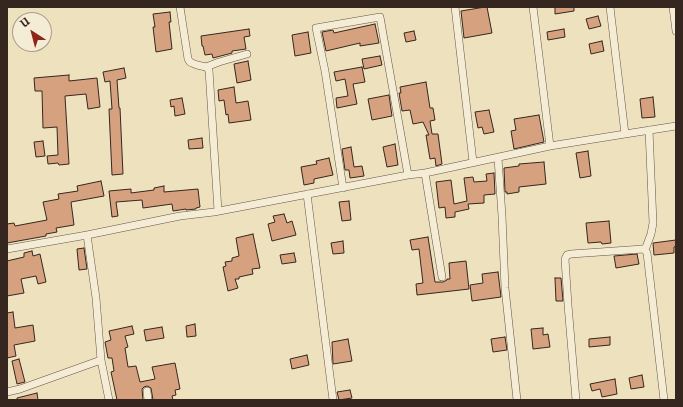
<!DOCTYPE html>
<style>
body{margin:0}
#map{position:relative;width:683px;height:407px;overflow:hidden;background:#eee2be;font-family:"IM FELL French Canon",serif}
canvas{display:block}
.frame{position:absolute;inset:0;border:8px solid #35261f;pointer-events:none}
.north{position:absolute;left:12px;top:12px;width:40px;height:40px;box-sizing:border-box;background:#f4ecd5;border:1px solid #a89d8c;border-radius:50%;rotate:324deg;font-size:11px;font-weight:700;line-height:16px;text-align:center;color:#35261f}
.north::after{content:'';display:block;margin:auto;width:14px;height:18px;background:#8f2418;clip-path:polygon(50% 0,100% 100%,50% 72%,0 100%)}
</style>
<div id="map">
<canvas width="683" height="407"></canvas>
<div class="frame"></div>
<div class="north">U</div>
</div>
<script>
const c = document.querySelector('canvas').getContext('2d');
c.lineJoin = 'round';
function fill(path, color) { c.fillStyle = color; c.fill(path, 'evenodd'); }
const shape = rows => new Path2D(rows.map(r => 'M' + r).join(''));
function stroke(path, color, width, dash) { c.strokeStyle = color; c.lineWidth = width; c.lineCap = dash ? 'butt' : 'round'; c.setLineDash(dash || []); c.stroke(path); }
const building = shape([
 [485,7,487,7,492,33,464,38,461,11,485,7],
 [555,7,574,7,574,11,555,14,555,7],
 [170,12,171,22,169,22,172,49,156,52,153,27,155,27,153,14,170,12],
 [598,16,601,26,589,29,586,19,598,16],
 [375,24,379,43,360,46,360,43,326,51,322,32,333,30,334,33,375,24],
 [249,29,250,36,244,37,246,49,232,51,232,53,213,58,212,54,205,55,203,46,202,46,201,36,249,29],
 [564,29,565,37,548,40,547,32,564,29],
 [414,31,416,40,406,42,404,33,414,31],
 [308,32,311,53,295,56,292,35,308,32],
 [602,41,604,51,591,54,589,44,602,41],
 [380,56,382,65,364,69,362,59,380,56],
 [248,61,251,80,237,83,234,64,248,61],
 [362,67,365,82,353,84,357,104,337,108,336,98,348,96,345,79,336,81,334,72,362,67],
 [124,68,126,78,117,80,119,108,120,108,123,174,112,175,109,109,112,109,110,81,105,82,103,72,124,68],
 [69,75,69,81,97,78,100,107,88,109,86,94,65,96,69,164,59,165,58,163,48,164,47,156,58,155,57,127,43,128,42,91,35,91,34,78,69,75],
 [426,82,430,108,433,108,435,120,430,121,432,134,438,134,442,164,436,166,435,158,430,159,426,135,429,135,423,122,413,124,410,110,402,111,399,93,401,93,400,87,426,82],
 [234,87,236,103,248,101,251,120,229,123,228,114,226,115,224,100,219,101,218,90,234,87],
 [389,95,392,116,372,120,368,99,389,95],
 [653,97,655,117,642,118,640,99,653,97],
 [182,98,185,114,175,116,174,106,171,107,170,100,182,98],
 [489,110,494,132,484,134,482,127,478,128,475,112,489,110],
 [539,115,544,142,514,149,511,131,516,130,514,119,539,115],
 [202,138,203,148,189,149,188,140,202,138],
 [43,141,45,156,36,157,34,142,43,141],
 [395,144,398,165,387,167,383,147,395,144],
 [351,147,354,167,362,166,364,176,350,178,349,170,345,170,342,149,351,147],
 [588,151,591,176,580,178,576,153,588,151],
 [329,158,333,175,314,179,314,183,304,185,301,167,317,164,316,161,329,158],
 [544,162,546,184,519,187,519,192,507,194,507,192,505,192,504,168,519,166,519,164,544,162],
 [494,173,495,194,484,195,484,203,468,204,469,209,455,212,455,217,446,218,445,207,439,208,436,182,451,180,454,204,467,201,464,178,473,177,474,182,487,181,486,174,494,173],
 [101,181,104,196,71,202,74,225,56,228,57,232,46,234,46,236,7,243,7,224,14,223,15,226,47,220,43,202,59,199,58,194,78,191,77,186,101,181],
 [164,186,164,192,198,189,200,207,196,208,196,209,186,210,186,209,173,211,172,204,143,208,142,200,116,202,118,216,112,217,109,191,131,189,131,193,154,190,154,188,164,186],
 [349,201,351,220,342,221,339,202,349,201],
 [284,214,287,223,292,221,296,235,272,241,268,224,275,222,273,216,284,214],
 [609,221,611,243,602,244,601,242,588,243,586,223,609,221],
 [253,234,260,268,252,269,253,274,239,277,239,279,235,279,238,288,228,291,223,267,226,266,225,262,232,261,232,258,239,256,236,238,253,234],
 [428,237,435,282,443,282,447,280,447,279,450,279,449,263,466,261,469,289,417,295,416,284,423,283,419,249,412,250,410,240,428,237],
 [676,240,676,246,674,247,674,253,654,255,653,243,676,240],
 [343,241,344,253,333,254,331,243,343,241],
 [84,248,87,269,79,270,77,249,84,248],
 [32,251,33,256,40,254,46,282,38,284,36,276,21,279,24,293,7,296,7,261,24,257,24,253,32,251],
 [294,253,296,262,282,264,280,255,294,253],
 [637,254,639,264,616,268,614,256,637,254],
 [498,272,501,297,472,301,470,285,483,283,482,274,498,272],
 [555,278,561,278,563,301,556,301,555,278],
 [13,312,15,328,33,325,35,341,14,345,16,356,7,358,7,313,13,312],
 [195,324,196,336,187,337,186,326,195,324],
 [132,326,134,334,125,336,128,347,125,348,128,367,136,366,140,382,155,379,152,367,175,363,180,389,175,390,176,395,172,396,173,400,153,400,151,388,147,386,144,387,142,389,143,400,117,400,111,372,114,371,112,358,108,358,105,342,111,340,109,331,132,326],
 [162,327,164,338,146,341,144,330,162,327],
 [543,328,543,335,548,334,550,347,533,349,531,329,543,328],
 [505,337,507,350,493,352,491,339,505,337],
 [610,337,610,345,589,347,589,339,610,337],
 [348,339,352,361,333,364,332,342,348,339],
 [307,355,309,365,292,369,290,359,307,355],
 [19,359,25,382,17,384,12,361,19,359],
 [642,375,644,387,631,389,629,378,642,375],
 [615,379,617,394,602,397,600,389,592,391,590,384,615,379],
 [350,390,352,398,339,400,337,392,350,390],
 [37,393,38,400,17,400,17,398,37,393]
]);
const street = shape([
 [180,7,188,59,190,62,192,63,197,65,206,67,209,70,218,211],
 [455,7,473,162],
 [533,7,550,146],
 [610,7,625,134],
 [673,7,676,31],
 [206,67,219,62,247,54],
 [498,158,502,216,505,288,517,400],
 [425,173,442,277],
 [343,188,325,71,316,28,380,17,408,175],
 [307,194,333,400],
 [87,235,96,298,101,360,109,400],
 [7,249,87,235,180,216,214,212,408,175,425,173,550,146,625,134,676,126],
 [645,250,651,234,653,223,649,130],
 [147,391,148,400],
 [7,392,20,389,101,360],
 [576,400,568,305,565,259,567,255,571,254,643,249,645,250,647,253,664,400]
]);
fill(building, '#d6a17f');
stroke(building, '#35261f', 1);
stroke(street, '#635547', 8);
stroke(street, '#f4ecd5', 7);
</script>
